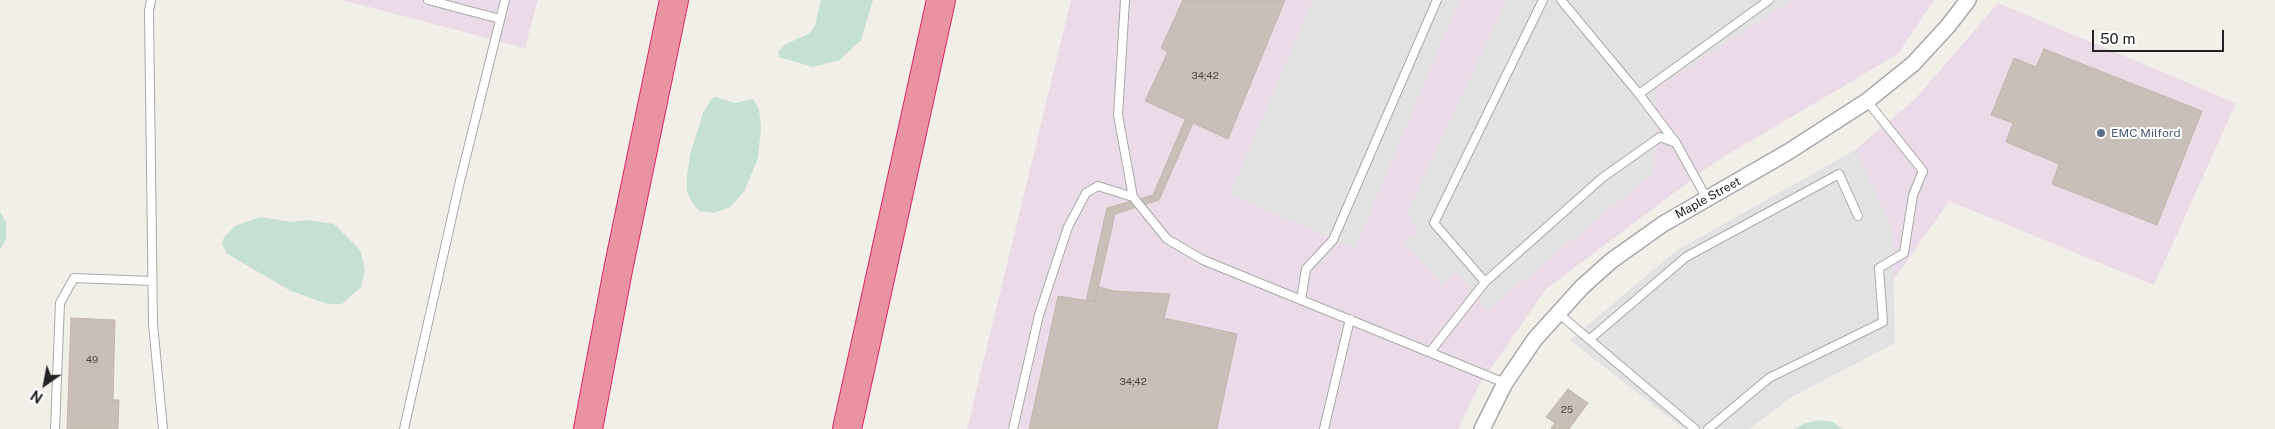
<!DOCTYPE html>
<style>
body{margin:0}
#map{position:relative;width:2275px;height:429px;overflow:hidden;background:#f2efe9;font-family:"Public Sans",sans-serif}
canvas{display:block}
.north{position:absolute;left:20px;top:359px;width:50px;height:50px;-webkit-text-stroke:4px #fff;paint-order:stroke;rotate:213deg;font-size:14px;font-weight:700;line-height:20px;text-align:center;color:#222}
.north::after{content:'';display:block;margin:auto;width:18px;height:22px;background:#222;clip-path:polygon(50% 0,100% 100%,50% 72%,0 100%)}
.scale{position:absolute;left:2092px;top:30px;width:132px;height:22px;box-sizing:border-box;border:2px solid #222;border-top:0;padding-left:6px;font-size:15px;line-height:18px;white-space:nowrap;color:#222;-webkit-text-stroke:4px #fff;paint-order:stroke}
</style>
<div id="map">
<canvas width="2275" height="429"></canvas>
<div class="north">N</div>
<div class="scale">50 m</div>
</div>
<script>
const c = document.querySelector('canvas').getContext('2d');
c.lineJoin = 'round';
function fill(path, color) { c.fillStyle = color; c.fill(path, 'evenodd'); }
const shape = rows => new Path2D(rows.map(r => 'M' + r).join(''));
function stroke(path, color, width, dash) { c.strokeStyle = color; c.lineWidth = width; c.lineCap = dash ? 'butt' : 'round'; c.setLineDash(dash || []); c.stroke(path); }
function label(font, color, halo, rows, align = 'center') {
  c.font = font + ' "Public Sans",sans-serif'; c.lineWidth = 4; c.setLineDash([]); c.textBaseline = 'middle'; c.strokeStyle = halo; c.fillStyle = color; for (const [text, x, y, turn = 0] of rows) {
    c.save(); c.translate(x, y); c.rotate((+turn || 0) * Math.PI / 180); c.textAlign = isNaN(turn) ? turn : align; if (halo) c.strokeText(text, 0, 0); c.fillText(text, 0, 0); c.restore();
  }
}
const industrial = shape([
 [342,0,538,0,525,48],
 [1071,0,1934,0,1898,54,1715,162,1546,289,1478,387,1458,429,967,429],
 [1998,3,2236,103,2154,285,1949,201,1893,281,1895,343,1791,397,1749,429,1684,429,1570,340,1676,251,1855,150,1917,97]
]);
const wetland = shape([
 [821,0,873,0,861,40,840,60,813,67,779,57,778,52,784,45,810,33,815,25],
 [716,97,735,103,753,99,759,109,761,128,758,158,744,192,730,207,714,213,699,211,692,202,687,191,687,175,690,155,703,113,712,98],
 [0,212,6,222,6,239,0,250],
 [261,217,291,222,308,220,334,224,360,250,365,269,361,287,342,304,328,304,291,291,227,254,222,244,224,237,235,226],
 [1821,420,1833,422,1843,429,1795,429,1805,423]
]);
const parking = shape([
 [1313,0,1459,0,1355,248,1230,194],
 [1507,0,1791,0,1657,88,1654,172,1488,310,1455,272,1441,285,1404,241,1420,234,1407,213],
 [1855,150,1892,227,1895,343,1791,397,1749,429,1684,429,1570,340,1676,251]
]);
const building = shape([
 [1183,0,1285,0,1228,139,1145,101,1168,52,1161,48,1183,0],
 [2044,49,2202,111,2157,225,2052,184,2059,164,2006,142,2013,123,1991,115,2014,58,2036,67,2044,49],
 [1185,120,1193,123,1159,200,1115,214,1095,302,1086,301,1107,208,1153,195,1185,120],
 [1098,287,1114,291,1170,294,1164,318,1237,334,1217,429,1029,429,1058,296,1095,302,1098,287],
 [71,318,115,320,113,400,119,400,118,429,67,429,71,318],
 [1568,389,1588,403,1569,429,1553,429,1551,428,1555,423,1546,417,1568,389]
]);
const service = shape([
 [151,0,149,11,153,324,163,429],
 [428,0,500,19],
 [1125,0,1118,115,1133,197,1167,239,1203,260,1505,383],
 [1561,0,1639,94],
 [1676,143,1639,94,1769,0],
 [1485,282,1434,223,1543,0],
 [1301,300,1306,269,1333,240,1437,0],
 [1558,313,1695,429],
 [1590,339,1686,257,1839,174,1858,216],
 [1430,352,1485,282,1602,178,1660,137,1676,143,1707,199],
 [55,429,60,303,74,278,152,281],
 [404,429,460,181,505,0],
 [1013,429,1039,315,1068,227,1086,193,1098,186,1133,197],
 [1324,429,1350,319],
 [1708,429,1769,378,1883,322,1879,268,1904,253,1913,195,1923,171,1867,101]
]);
const minor = shape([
 [1482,429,1505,383,1535,339,1582,287,1611,261,1663,224,1788,152,1867,101,1913,64,1948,26,1968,0]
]);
const motorway = shape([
 [588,429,618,270,674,0],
 [847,429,941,0]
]);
const markers = [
 [2101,133,5,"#5c6f8a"]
];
const numberNames = [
 ["34;42",1205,76],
 ["49",92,360],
 ["34;42",1133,382],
 ["25",1567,410]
];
const serviceNames = [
 ["EMC Milford",2111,133]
];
const streetNames = [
 ["Maple Street",1708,198,-29]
];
fill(industrial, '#ebdbe8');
fill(wetland, '#c6e0d4');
fill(parking, '#e2e2e2');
fill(building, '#c7bfb8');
stroke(building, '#c4b6ab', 1);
stroke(service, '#a9a9a9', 10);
stroke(minor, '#a9a9a9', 18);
stroke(motorway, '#dc2a67', 30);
stroke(service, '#fff', 8);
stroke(minor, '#fff', 15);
stroke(motorway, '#e892a2', 28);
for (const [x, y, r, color] of markers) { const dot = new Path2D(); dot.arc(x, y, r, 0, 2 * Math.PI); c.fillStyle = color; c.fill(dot); stroke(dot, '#fff', 2); }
label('10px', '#4b4948', null, numberNames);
label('12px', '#4e5e75', '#fff', serviceNames, 'left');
label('12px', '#222', '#fff', streetNames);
</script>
